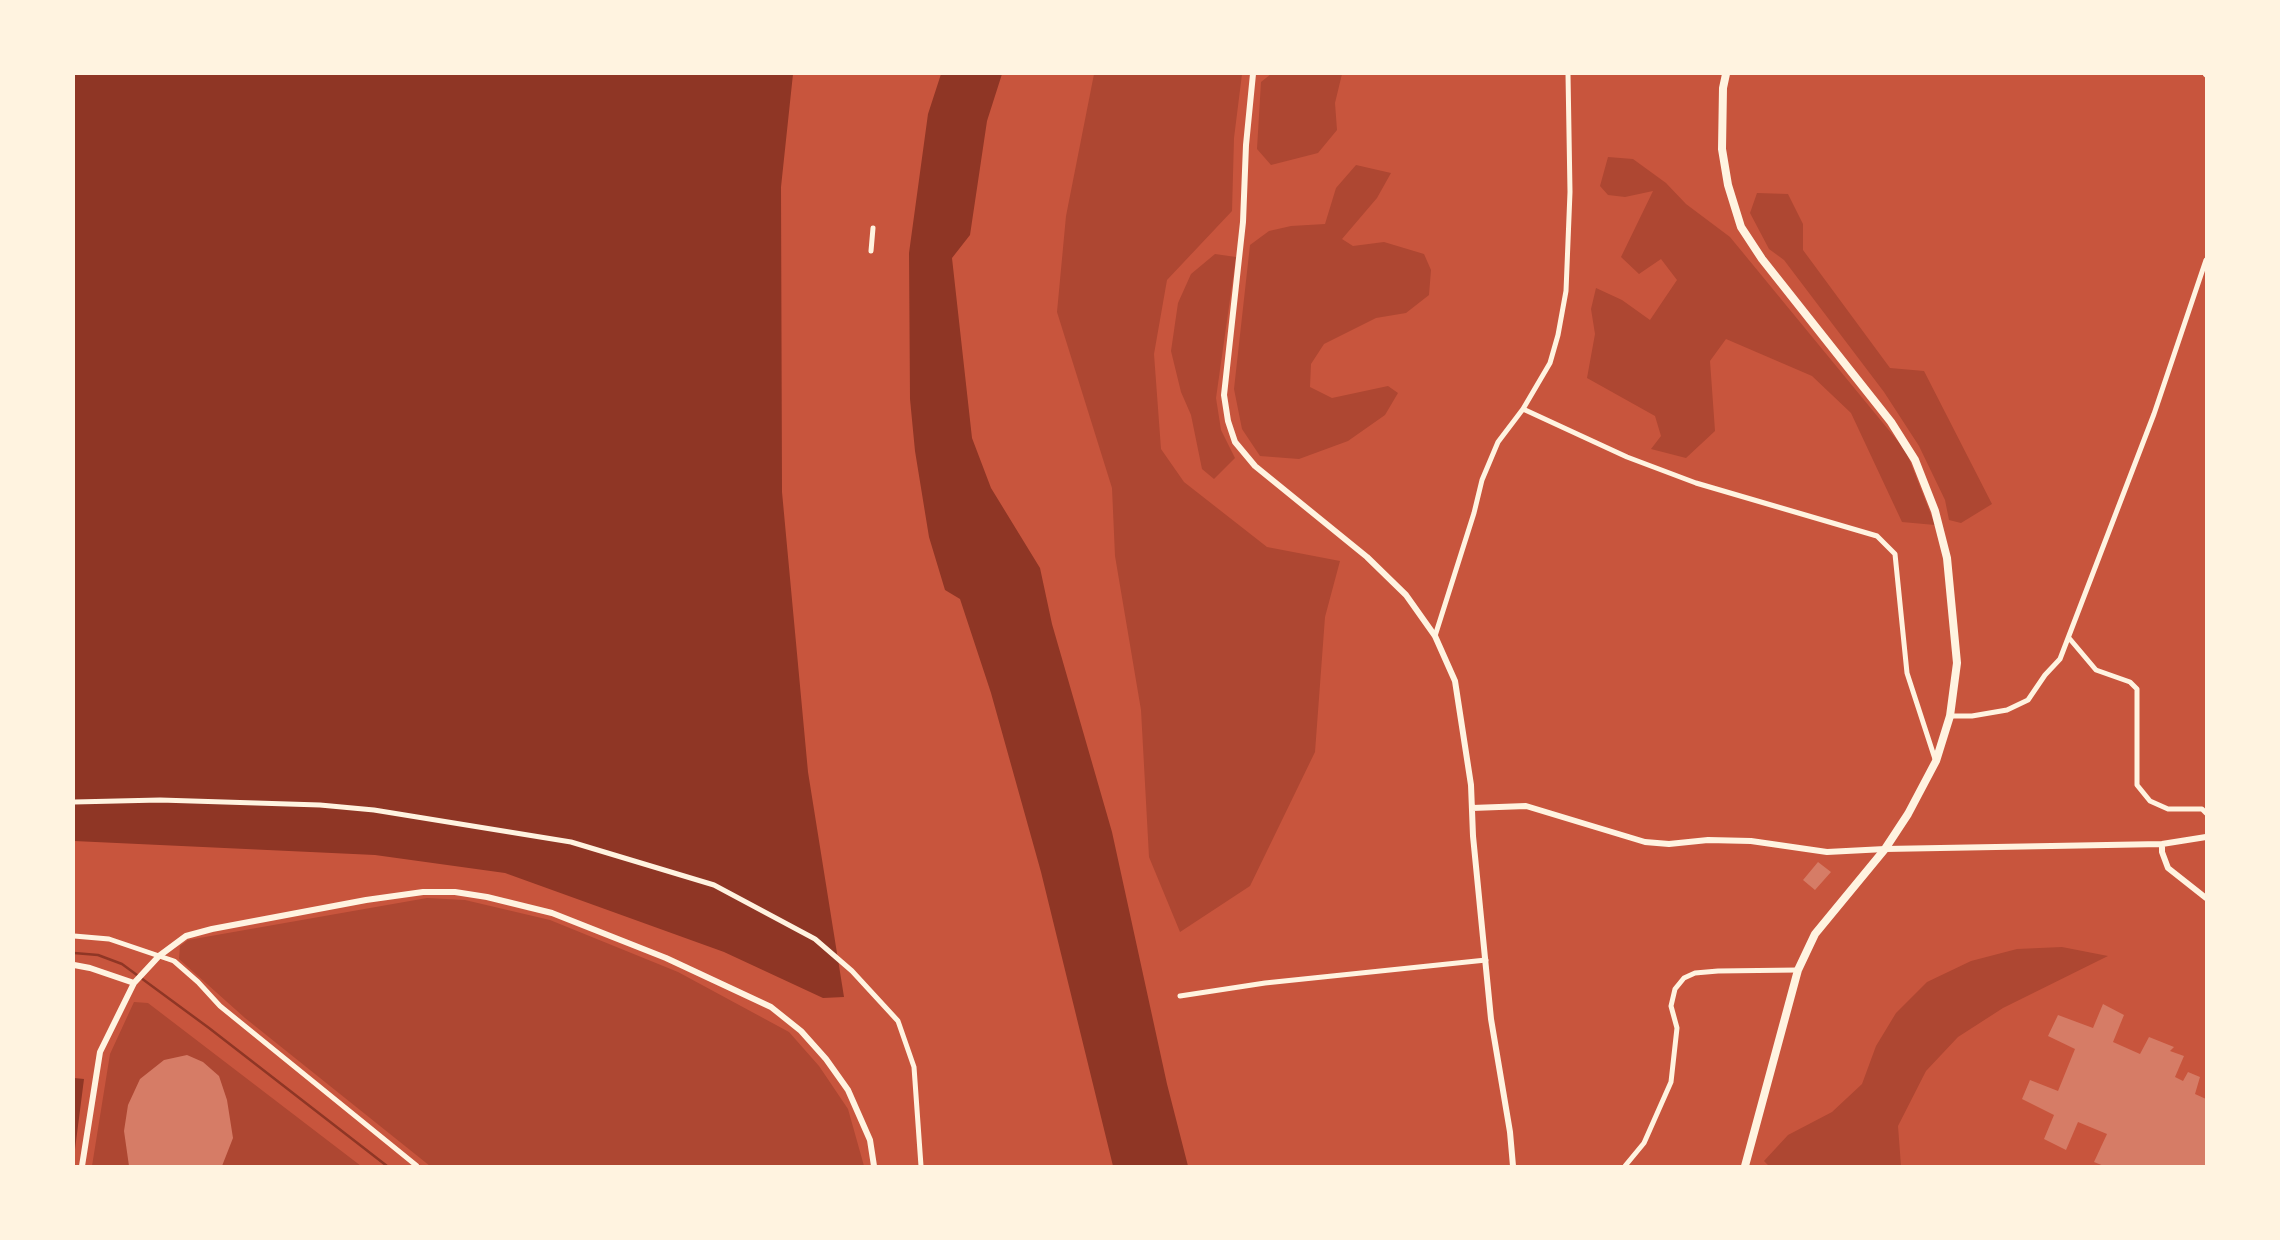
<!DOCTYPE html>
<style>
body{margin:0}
#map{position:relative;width:2280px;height:1240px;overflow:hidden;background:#c8553d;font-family:"Roboto Condensed",sans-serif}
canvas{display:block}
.frame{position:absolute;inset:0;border:75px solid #fff3e0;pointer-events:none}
</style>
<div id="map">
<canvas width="2280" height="1240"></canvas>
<div class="frame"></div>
</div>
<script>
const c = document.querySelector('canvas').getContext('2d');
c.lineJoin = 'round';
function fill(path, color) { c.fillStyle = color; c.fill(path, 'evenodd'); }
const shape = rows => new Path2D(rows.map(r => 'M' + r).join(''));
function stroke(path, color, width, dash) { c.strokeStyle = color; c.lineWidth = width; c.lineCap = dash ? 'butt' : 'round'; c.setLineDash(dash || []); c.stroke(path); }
const green = shape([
 [1094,74,1242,74,1234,138,1232,211,1167,280,1154,354,1161,449,1184,482,1267,547,1340,561,1325,617,1315,752,1250,886,1180,932,1149,857,1141,710,1115,556,1112,488,1057,312,1066,216],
 [1271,74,1342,74,1335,103,1337,130,1318,153,1271,165,1257,149,1261,82],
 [1608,157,1633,159,1666,183,1686,204,1730,237,1906,451,1935,525,1902,522,1851,413,1812,376,1726,339,1710,361,1715,431,1686,458,1651,449,1661,436,1655,416,1587,378,1595,334,1591,309,1596,288,1622,300,1650,320,1677,280,1661,259,1639,274,1621,257,1653,191,1625,197,1608,195,1600,186],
 [1356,165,1391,173,1377,198,1342,239,1353,246,1384,242,1424,254,1431,270,1429,295,1406,313,1376,318,1324,344,1311,364,1310,387,1332,398,1388,386,1398,393,1385,415,1348,441,1299,459,1260,456,1242,429,1234,389,1250,245,1269,231,1291,226,1325,224,1336,188],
 [1757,193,1788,194,1803,224,1803,250,1890,368,1924,371,1992,504,1961,523,1949,520,1945,500,1919,446,1884,392,1784,260,1769,249,1750,213],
 [1215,254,1236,257,1216,398,1221,430,1235,458,1214,479,1202,469,1191,415,1181,392,1171,351,1178,303,1191,274],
 [427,898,465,900,550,920,678,972,789,1032,819,1066,848,1109,864,1166,430,1166,245,1018,179,959,180,946,188,940],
 [2062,947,2108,956,2003,1008,1958,1037,1926,1071,1898,1126,1901,1166,1769,1166,1764,1161,1788,1135,1832,1112,1862,1084,1876,1046,1896,1013,1927,982,1971,961,2017,949],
 [134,1002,148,1003,361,1166,92,1166,110,1054]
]);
const water = shape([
 [74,74,793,74,781,187,782,492,808,772,844,997,823,998,724,952,505,873,375,855,74,841],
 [941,74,1002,74,987,121,970,235,952,258,972,438,991,488,1040,568,1052,624,1112,832,1167,1084,1188,1166,1113,1166,1041,872,991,693,960,599,945,590,929,537,915,451,910,399,909,253,928,114],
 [74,1078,84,1079,74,1157]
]);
const stream = shape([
 [74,953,98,955,122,964,209,1028,387,1166]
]);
const building = shape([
 [1818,862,1831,872,1815,890,1803,880],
 [2103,1004,2124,1015,2113,1042,2140,1054,2149,1037,2174,1047,2170,1051,2184,1056,2175,1077,2183,1081,2188,1072,2200,1077,2195,1094,2206,1099,2206,1166,2104,1166,2094,1162,2107,1134,2078,1122,2066,1150,2044,1139,2054,1115,2022,1099,2030,1080,2058,1091,2075,1049,2048,1036,2058,1015,2093,1028],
 [187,1055,203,1062,219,1076,227,1100,233,1138,222,1166,129,1166,124,1131,128,1105,140,1079,164,1060]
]);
const minor = shape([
 [2205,74,2206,75],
 [871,251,873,228],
 [1523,409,1627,457,1696,483,1877,536,1895,554,1907,673,1935,759],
 [1435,636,1474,513,1482,480,1498,442,1523,409,1550,363,1558,335,1566,291,1570,192,1568,74],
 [2069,638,2096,670,2130,682,2137,689,2137,785,2150,801,2168,809,2202,809,2206,813],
 [1950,716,1972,716,2007,710,2028,700,2045,675,2060,659,2154,414,2206,260],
 [74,802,160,800,320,805,374,810,571,842,714,885,815,939,852,971,898,1021,914,1067,921,1166],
 [74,936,109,939,174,961,198,982,220,1006,417,1166],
 [1180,996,1265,983,1486,960],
 [1625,1166,1644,1143,1671,1082,1677,1028,1671,1006,1675,989,1684,978,1695,973,1718,971,1798,970]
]);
const tertiary = shape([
 [1253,74,1246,145,1243,222,1224,395,1228,421,1235,442,1255,466,1367,557,1406,595,1435,636,1455,681,1471,785,1473,836,1491,1019,1510,1132,1513,1166],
 [1472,808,1526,806,1645,842,1669,844,1708,840,1751,841,1827,852,1885,849,2162,844,2206,837],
 [2162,844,2162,852,2168,868,2206,898],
 [74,965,90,968,134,983],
 [82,1166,100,1052,134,983,159,956,186,936,212,929,366,900,423,892,455,892,487,897,552,913,666,958,771,1007,801,1031,826,1059,848,1090,870,1140,874,1166]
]);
const primary = shape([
 [1726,74,1723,88,1722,149,1728,185,1741,227,1762,259,1891,422,1915,460,1935,511,1947,558,1957,663,1950,716,1936,761,1908,814,1885,849,1815,934,1798,970,1745,1166]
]);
fill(green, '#ae4732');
fill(water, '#8f3625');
stroke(stream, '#8f3625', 2.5);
fill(building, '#d67c66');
stroke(minor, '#fff3e0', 5);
stroke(tertiary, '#fff3e0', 6);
stroke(primary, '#fff3e0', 8);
</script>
